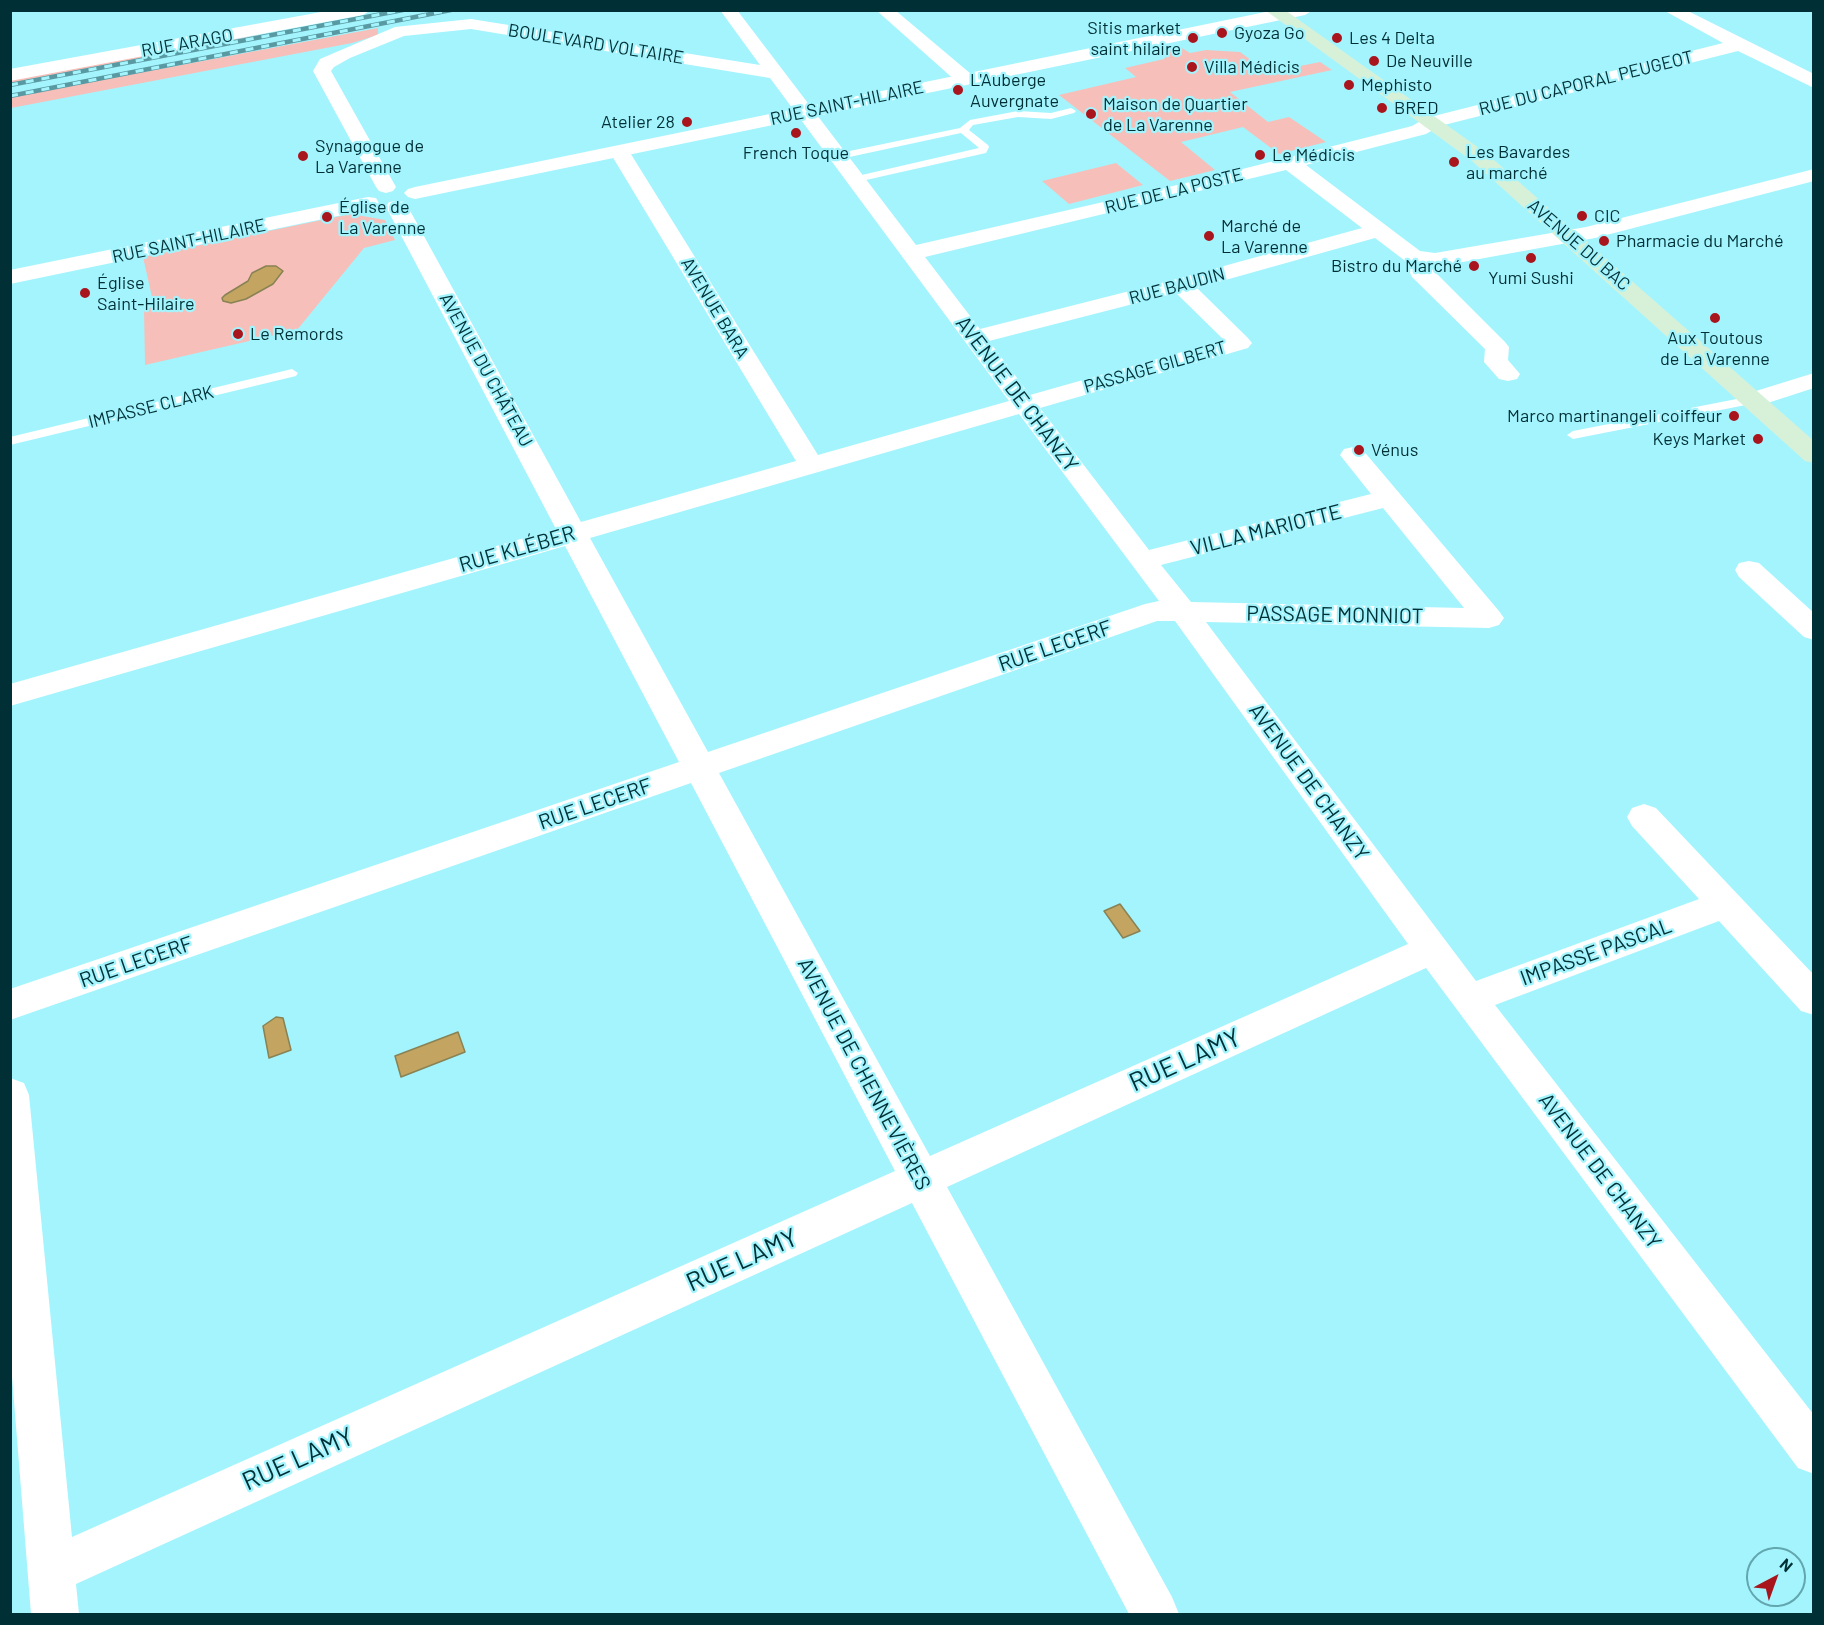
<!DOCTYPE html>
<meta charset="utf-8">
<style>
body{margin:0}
#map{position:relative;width:1824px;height:1625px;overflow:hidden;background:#a4f4fe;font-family:Barlow,sans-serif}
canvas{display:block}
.frame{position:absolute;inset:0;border:12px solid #003035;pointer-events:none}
.north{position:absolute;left:1746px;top:1547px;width:60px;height:60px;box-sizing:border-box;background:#a4f4fe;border:2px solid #62a6ae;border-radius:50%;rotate:41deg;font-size:16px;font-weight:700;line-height:24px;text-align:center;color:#003035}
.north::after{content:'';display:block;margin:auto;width:21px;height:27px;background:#a9151d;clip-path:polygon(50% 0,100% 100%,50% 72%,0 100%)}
</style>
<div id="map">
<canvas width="1824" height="1625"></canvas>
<div class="frame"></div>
<div class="north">N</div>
</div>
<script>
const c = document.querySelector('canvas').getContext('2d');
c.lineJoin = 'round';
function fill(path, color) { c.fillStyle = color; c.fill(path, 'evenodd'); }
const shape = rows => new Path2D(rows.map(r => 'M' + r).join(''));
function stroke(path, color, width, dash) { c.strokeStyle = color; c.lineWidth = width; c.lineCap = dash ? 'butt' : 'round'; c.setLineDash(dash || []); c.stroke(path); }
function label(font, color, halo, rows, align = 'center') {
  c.font = font + ' Barlow,sans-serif'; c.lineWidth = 4.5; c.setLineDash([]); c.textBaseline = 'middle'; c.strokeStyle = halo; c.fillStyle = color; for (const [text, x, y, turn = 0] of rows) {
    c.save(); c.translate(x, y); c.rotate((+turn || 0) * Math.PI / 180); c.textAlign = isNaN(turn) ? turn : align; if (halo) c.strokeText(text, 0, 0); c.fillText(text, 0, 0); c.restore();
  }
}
const green = shape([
 [378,28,378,35,352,43,11,108,11,97],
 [269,33,116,63,11,83,11,79],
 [1177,45,1190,53,1206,50,1240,52,1263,69,1275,71,1320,62,1332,70,1230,92,1268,122,1289,117,1326,142,1279,154,1243,127,1181,142,1215,170,1170,181,1059,95,1136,77,1125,68,1164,59,1166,56,1157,50],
 [1116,163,1143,185,1069,204,1042,181],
 [351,214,385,220,395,240,364,248,297,330,145,365,144,309,163,305,160,296,152,297,143,257]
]);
const water = shape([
 [266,266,276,266,283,271,273,284,246,299,231,303,223,301,222,298,225,295,248,281,252,273,266,266],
 [1120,904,1140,931,1123,938,1104,911,1120,904],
 [276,1017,283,1018,291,1050,269,1058,263,1026,276,1017],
 [458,1032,465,1052,401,1077,395,1056,458,1032]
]);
const service = shape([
 [1071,108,1076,111,1074,113,1051,119,1018,117,973,125,969,130,988,145,989,147,986,153,857,182,853,181,853,177,979,148,961,133,840,159,835,156,840,153,960,128,970,120,1018,111,1051,113,1071,108],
 [292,369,298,373,296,376,10,445,10,437,292,369],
 [1752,396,1756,397,1758,400,1756,403,1573,439,1567,435,1573,431,1752,396]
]);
const minor = shape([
 [332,10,371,10,363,15,10,81,10,69,332,10],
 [720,10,737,10,916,245,1199,180,1412,126,1426,118,1723,43,1663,10,1686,10,1814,74,1814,88,1738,51,1440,126,1426,134,1306,165,1420,251,1435,253,1586,227,1814,169,1814,181,1595,238,1435,267,1429,266,1505,342,1509,347,1508,360,1520,374,1517,379,1508,381,1499,379,1484,362,1485,349,1412,277,1404,260,1375,238,1197,288,1248,338,1252,343,1248,348,1040,408,1149,550,1371,494,1340,455,1344,449,1353,447,1362,449,1499,611,1504,618,1499,625,1489,628,1206,622,1476,981,1699,899,1632,826,1627,817,1632,808,1644,804,1656,808,1814,975,1814,1015,1801,1011,1719,921,1495,1005,1814,1415,1814,1474,1798,1468,1426,968,947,1187,1172,1597,1179,1614,1129,1614,912,1203,76,1584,79,1614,31,1614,10,1351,10,1078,24,1083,29,1095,72,1537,895,1171,691,783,10,1020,10,989,679,762,565,546,10,706,10,684,556,529,386,207,389,202,397,201,405,202,408,207,581,522,796,461,609,151,612,147,626,147,629,151,818,455,1009,401,770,78,471,29,404,36,350,58,334,67,331,71,396,187,393,191,386,193,379,191,376,187,313,71,320,59,395,27,471,19,760,65,720,10],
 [1286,170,1362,228,1173,280,980,329,925,257,1286,170],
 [1176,293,1224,340,1030,395,989,341,1176,293],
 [1019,414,1159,601,1145,604,708,752,590,538,1019,414],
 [1383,508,1464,608,1191,602,1161,565,1383,508],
 [1157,621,1175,621,1408,944,930,1156,719,773,1157,621],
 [876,10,895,10,971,74,973,78,971,82,957,82,876,10],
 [1814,373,1814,388,1752,408,1743,405,1739,400,1743,395,1814,373],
 [1749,561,1759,563,1814,613,1814,640,1804,637,1739,577,1735,570,1739,563,1749,561]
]);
const tertiary = shape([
 [1275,10,1313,10,1305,15,415,199,408,197,404,193,408,189,415,187,1275,10],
 [368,197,376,198,379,203,376,208,10,284,10,270,368,197]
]);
const secondary = shape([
 [1265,10,1285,10,1486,153,1814,441,1814,463,1805,461,1472,161,1265,10]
]);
const rail = shape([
 [10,85,403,10],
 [10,96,451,10]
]);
const markers = [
 [1222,33,6,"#a9151d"],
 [1193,38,6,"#a9151d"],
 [1337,38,6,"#a9151d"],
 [1374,61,6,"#a9151d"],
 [1192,67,6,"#a9151d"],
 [1349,85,6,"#a9151d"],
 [958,90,6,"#a9151d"],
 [1382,108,6,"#a9151d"],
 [1091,114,6,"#a9151d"],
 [687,122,6,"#a9151d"],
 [796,133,6,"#a9151d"],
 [1260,155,6,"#a9151d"],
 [303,156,6,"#a9151d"],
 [1454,162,6,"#a9151d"],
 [1582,216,6,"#a9151d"],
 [327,217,6,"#a9151d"],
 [1209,236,6,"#a9151d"],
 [1604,241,6,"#a9151d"],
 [1531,258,6,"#a9151d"],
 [1474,266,6,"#a9151d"],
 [85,293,6,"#a9151d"],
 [1715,318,6,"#a9151d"],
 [238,334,6,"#a9151d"],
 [1734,416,6,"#a9151d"],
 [1758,439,6,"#a9151d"],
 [1359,450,6,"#a9151d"]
];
const farPoinames = [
 ["Sitis market",1181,28,"right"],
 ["saint hilaire",1181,49,"right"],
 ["Gyoza Go",1234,33],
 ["Les 4 Delta",1349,38],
 ["De Neuville",1386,61],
 ["Villa Médicis",1204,67],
 ["L'Auberge",970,80],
 ["Auvergnate",970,101],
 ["Mephisto",1361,85],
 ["Maison de Quartier",1103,104],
 ["de La Varenne",1103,125],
 ["BRED",1394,108],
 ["Atelier 28",675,122,"right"],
 ["Synagogue de",315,146],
 ["La Varenne",315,167],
 ["Les Bavardes",1466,152],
 ["au marché",1466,173],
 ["French Toque",796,153,"center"],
 ["Le Médicis",1272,155],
 ["Église de",339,207],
 ["La Varenne",339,228],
 ["CIC",1594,216],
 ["Marché de",1221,226],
 ["La Varenne",1221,247],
 ["Pharmacie du Marché",1616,241],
 ["Bistro du Marché",1462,266,"right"],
 ["Yumi Sushi",1531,278,"center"],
 ["Église",97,283],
 ["Saint-Hilaire",97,304],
 ["Le Remords",250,334],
 ["Aux Toutous",1715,338,"center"],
 ["de La Varenne",1715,359,"center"],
 ["Marco martinangeli coiffeur",1722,416,"right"],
 ["Keys Market",1746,439,"right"],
 ["Vénus",1371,450]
];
const farStreetnames = [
 ["RUE ARAGO",187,43,-10],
 ["BOULEVARD VOLTAIRE",596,44,9],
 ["RUE DU CAPORAL PEUGEOT",1586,83,-14],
 ["RUE SAINT-HILAIRE",847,103,-12],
 ["RUE DE LA POSTE",1174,191,-14],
 ["RUE SAINT-HILAIRE",189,241,-12],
 ["AVENUE DU BAC",1579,245,41],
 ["RUE BAUDIN",1177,286,-15],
 ["AVENUE BARA",715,308,59],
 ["PASSAGE GILBERT",1155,367,-16],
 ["AVENUE DU CHÂTEAU",486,370,61],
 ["IMPASSE CLARK",151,407,-14]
];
const streetNames = [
 ["AVENUE DE CHANZY",1017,394,53],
 ["VILLA MARIOTTE",1266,530,-14],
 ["RUE KLÉBER",517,549,-16],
 ["PASSAGE MONNIOT",1335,615,1],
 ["RUE LECERF",1055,646,-19],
 ["AVENUE DE CHANZY",1309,782,54],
 ["RUE LECERF",595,804,-19],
 ["IMPASSE PASCAL",1596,952,-20],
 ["RUE LECERF",136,962,-19],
 ["AVENUE DE CHENNEVIÈRES",864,1074,62],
 ["AVENUE DE CHANZY",1600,1171,53]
];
const nearStreetnames = [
 ["RUE LAMY",1185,1060,-24],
 ["RUE LAMY",742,1260,-24],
 ["RUE LAMY",298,1459,-24]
];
fill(green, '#f7bfb9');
fill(water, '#c3a561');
stroke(water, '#888254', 1.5);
fill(service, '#fff');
fill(minor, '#fff');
fill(tertiary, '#fff');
fill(secondary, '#d7f1d9');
stroke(rail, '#599aa2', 4.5);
stroke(rail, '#a4f4fe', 3, [8]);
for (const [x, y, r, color] of markers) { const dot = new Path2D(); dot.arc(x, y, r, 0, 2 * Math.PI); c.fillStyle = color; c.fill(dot); stroke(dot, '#a4f4fe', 2); }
label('18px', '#003035', '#a4f4fe', farPoinames, 'left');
label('18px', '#003035', '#a4f4fe', farStreetnames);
label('21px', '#003035', '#a4f4fe', streetNames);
label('26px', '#003035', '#a4f4fe', nearStreetnames);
</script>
